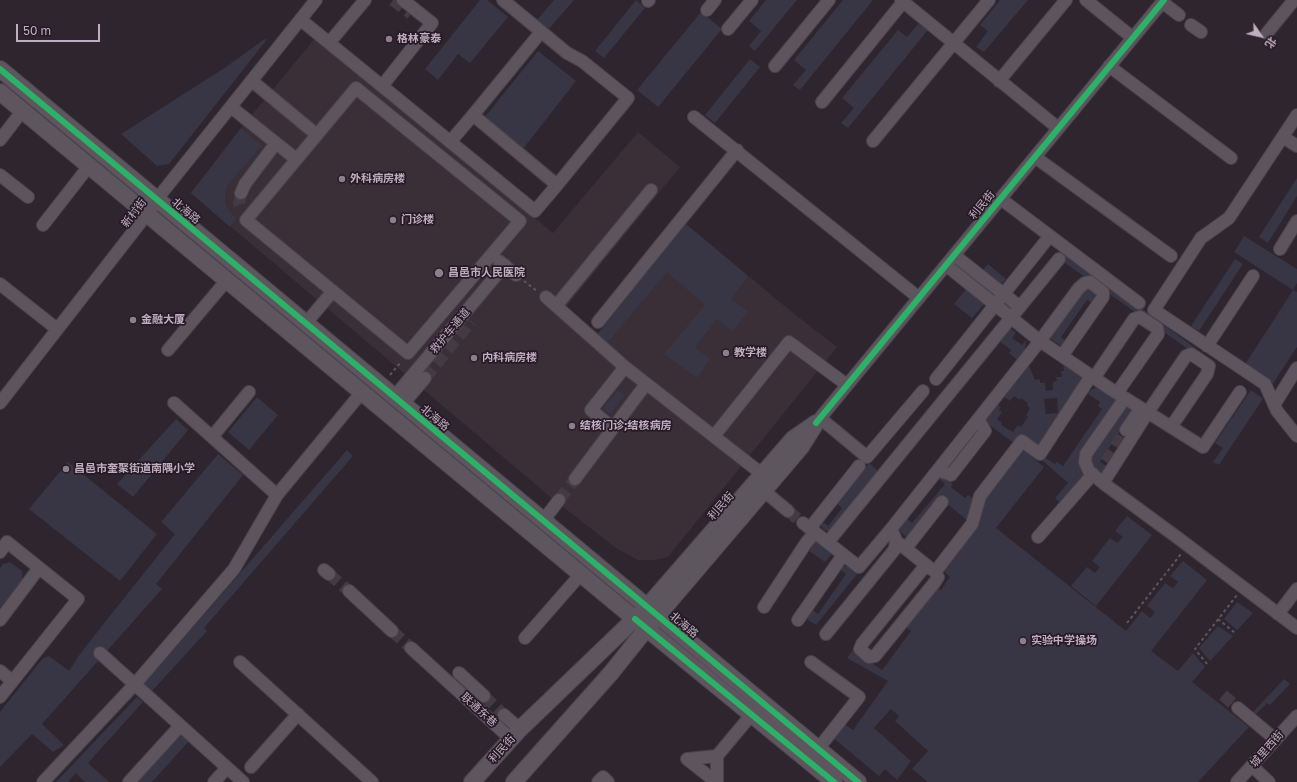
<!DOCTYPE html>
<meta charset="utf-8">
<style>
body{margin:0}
#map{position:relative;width:1297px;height:782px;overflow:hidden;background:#2e252e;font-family:"Golos Text","Noto Sans SC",sans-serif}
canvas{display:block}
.north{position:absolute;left:1241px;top:16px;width:40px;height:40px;-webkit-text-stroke:3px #271a27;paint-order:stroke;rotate:124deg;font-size:11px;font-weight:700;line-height:16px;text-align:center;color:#c0aec0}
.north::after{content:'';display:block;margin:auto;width:14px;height:18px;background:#c0aec0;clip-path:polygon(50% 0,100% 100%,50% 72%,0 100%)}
.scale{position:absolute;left:16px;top:24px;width:84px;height:18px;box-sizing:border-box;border:2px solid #c0aec0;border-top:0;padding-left:5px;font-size:12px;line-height:14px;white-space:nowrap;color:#c0aec0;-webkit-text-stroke:3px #271a27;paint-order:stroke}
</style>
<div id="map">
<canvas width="1297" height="782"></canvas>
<div class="north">北</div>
<div class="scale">50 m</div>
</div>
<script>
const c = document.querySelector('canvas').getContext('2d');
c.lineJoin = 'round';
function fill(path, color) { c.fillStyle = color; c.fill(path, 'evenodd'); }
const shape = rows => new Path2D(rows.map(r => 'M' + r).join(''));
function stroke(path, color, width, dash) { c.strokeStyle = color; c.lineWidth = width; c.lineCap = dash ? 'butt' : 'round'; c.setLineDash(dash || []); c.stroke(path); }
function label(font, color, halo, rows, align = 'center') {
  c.font = font + ' "Golos Text","Noto Sans SC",sans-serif'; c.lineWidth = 3.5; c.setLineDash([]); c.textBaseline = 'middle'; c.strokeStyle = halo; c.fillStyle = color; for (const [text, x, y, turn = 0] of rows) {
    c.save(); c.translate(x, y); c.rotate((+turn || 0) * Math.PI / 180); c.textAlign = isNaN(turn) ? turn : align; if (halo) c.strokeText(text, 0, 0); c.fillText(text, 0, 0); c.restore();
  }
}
const medical = shape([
 [316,37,553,233,638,132,680,167,566,307,598,333,686,224,792,312,837,347,668,557,654,560,638,560,616,548,554,500,191,193,241,128]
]);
const green = shape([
 [480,0,487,0,508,17,470,63,458,54,438,80,425,69],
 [554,0,574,0,547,31,536,21],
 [636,0,645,8,604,58,595,51],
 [766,0,797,0,755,51,749,46,761,31,749,21],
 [843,0,873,0,800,90,793,85,806,70,794,60],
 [1000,0,1028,0,984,52,976,47,988,31,980,25],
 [701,12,722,29,658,107,637,90],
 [919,23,928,30,848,128,841,123,854,108,842,98,898,30,907,37],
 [268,38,169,164,157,166,121,134,226,67,263,40],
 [538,51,576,81,523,149,484,118],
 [750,59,760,67,715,123,705,115],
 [241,128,262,146,228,184,225,193,225,203,229,211,236,218,230,227,191,193],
 [1297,178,1297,196,1268,243,1259,237],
 [686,224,748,276,731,299,748,312,733,331,717,319,695,347,710,359,697,378,664,354,705,305,667,272,608,342,598,334],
 [1244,236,1297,269,1297,283,1293,290,1297,292,1297,347,1270,388,1244,366,1293,290,1234,252],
 [1067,253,1214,362,1211,365,1062,261],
 [1235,259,1243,264,1199,331,1191,326],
 [988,264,1006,279,999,287,981,272],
 [968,287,986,302,972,318,954,304],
 [1083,288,1088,288,1096,293,1097,299,1094,304,1087,300,1061,337,1067,342,1065,346,1061,346,1049,338],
 [1010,328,1016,333,1012,338,1022,345,1026,340,1025,350,1018,361,1009,353,1011,350,999,341,1007,330],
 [1063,363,1081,375,1083,378,1038,446,1023,434,1015,444,988,424,986,420,998,405,1001,407,999,410,1002,412,997,419,1002,423,1001,425,1013,432,1018,425,1021,427,1028,417,1026,415,1030,408,1027,405,1028,403,1021,398,1020,400,1014,396,1010,401,1004,397,1029,366,1035,380,1040,379,1040,383,1045,383,1046,391,1053,390,1053,382,1057,381,1056,377,1062,377,1061,371,1064,371],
 [1057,398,1058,413,1046,414,1044,399],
 [1097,387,1116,398,1117,403,1080,462,1081,468,1087,476,1062,505,1055,498,1068,483,1042,460,1044,457,1055,464,1057,462,1063,466,1102,409,1098,406,1100,402,1088,394,1091,390],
 [618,390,625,395,610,414,603,409],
 [1251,390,1263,399,1219,465,1213,462,1223,448,1215,443],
 [257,397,278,415,249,450,228,432],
 [1127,406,1133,411,1100,462,1109,467,1103,477,1094,470,1090,459,1123,408],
 [176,419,188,430,133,497,117,484],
 [347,450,353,456,204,628,207,631,151,692,143,685],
 [1023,450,1044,467,996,528,1126,631,1142,611,1150,618,1155,612,1147,606,1165,583,1173,588,1178,582,1170,576,1183,561,1207,580,1151,651,1178,671,1193,653,1205,667,1192,682,1249,727,1198,782,928,782,912,769,928,751,895,721,899,716,891,709,874,728,911,761,897,780,885,769,879,776,832,737,843,723,853,730,888,681,847,658,853,650,882,670,911,631,903,625,914,613,917,614,928,602,925,599,935,586,941,590,950,577,941,569,984,500],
 [218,454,243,475,156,584,162,589,42,724,64,745,53,752,32,734,0,767,0,712,43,658,49,656,69,671,80,654,94,636,175,534,161,522],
 [68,462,157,534,120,581,29,509],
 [869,463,878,471,830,532,824,530,820,525,822,521,828,526,842,508,836,503],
 [941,475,953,484,951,487,965,498,968,495,975,500,968,521,940,498,908,536,906,537,900,531,899,525,905,517,912,523,945,484,938,478],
 [1127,516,1152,535,1096,606,1071,586,1087,567,1095,573,1100,567,1092,561,1110,538,1117,543,1123,537,1115,531],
 [815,540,833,553,825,562,809,551],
 [10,562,22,571,22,580,0,608,0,568,3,564],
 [847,565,858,573,816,625,808,620,807,618,811,609,818,614,846,574,839,569],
 [1237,602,1253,613,1237,630,1224,619],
 [1218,626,1233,636,1210,661,1199,648],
 [1284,679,1290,684,1270,705,1267,703,1256,714,1253,712],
 [137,697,143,702,88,763,108,781,108,782,85,782,76,773,68,782,56,782],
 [181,731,190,740,152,782,134,782]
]);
const minorTunnel = shape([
 [393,0,411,14],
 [241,193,239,203,242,210],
 [425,378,471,321],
 [1106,462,1126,430],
 [559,500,575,479],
 [788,511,803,523],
 [329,574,349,591],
 [392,631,411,648],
 [1223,695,1238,708],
 [484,696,504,715]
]);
const path = shape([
 [524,281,537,291],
 [390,375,401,362],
 [1218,619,1235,633],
 [1127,623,1181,554],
 [1207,664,1195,649,1237,595]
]);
const minor = shape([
 [503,0,567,53,582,61,628,98,557,185,473,115,541,32],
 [901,0,1058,128],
 [1086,0,1133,38],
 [648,1,649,0],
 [1162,2,1179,15],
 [707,10,715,0],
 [301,20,535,211,557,185],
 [1191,25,1201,32],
 [728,29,752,0],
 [1267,33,1294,0],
 [329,43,365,0],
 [775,66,829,0],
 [1109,66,1231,158],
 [252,81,317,135],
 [999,81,1066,0],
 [382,86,432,23,403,0],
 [356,88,520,221,408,353,246,220,356,88],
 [822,102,903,2],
 [231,107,296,159],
 [1297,115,1229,218,1201,238,1154,310,1265,384,1277,411,1297,436],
 [694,117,919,298],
 [1283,137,1297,146],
 [0,140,23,110],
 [873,141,989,0],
 [450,142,473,115],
 [1035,157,1171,256],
 [0,175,28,197],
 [241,193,245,184,276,143],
 [1001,199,1139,303],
 [43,225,89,166],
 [1280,249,1297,221],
 [954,255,1020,307],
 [499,261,516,275],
 [946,265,1040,341,1112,390,1203,447,1240,392],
 [0,284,57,329],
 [546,297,625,367,762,474],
 [556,306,651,190],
 [598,322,737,150],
 [306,323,333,291],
 [1207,346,1253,276],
 [168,350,227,280],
 [1094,378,1134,319,1140,317,1157,328,1158,334,1117,393],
 [936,379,1045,242],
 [394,397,505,265],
 [1125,398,1086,454,1085,462,1089,471,1103,483,1178,538,1297,628],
 [0,403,147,214,157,199,316,0],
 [174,403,277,495],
 [403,404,425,378],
 [1274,405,1297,368],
 [820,418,867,457,923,391],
 [816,423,1164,0],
 [613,428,591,410,625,367],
 [1126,430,1141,408],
 [714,436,789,342,847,385],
 [212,437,249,392],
 [938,470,951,475,985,431,978,419],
 [575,479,646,384],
 [1103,483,1148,412,1186,356,1191,354,1209,366,1207,374,1171,427],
 [764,491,788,511],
 [543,521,559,500],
 [803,523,859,567,891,529],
 [810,528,859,466],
 [1038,537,1093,474],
 [828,542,1059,259],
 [900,544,931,569],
 [906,548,942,502],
 [0,552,7,542,78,599,0,697],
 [926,565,862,644,860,649,869,657,875,656,935,582,938,577,935,572,972,524,980,496,1022,441,1040,454,1091,376],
 [324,570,329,574],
 [349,591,392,631],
 [764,607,806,543,815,532],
 [1278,614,1297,589],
 [0,620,39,568],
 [798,620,843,555],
 [826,634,895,549,896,540,891,529,1040,341,1079,288,1085,283,1090,282,1103,292,1103,297,1062,356],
 [525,638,581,574],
 [411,648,511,739],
 [100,653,243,782],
 [240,662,372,782],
 [811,662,859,697,818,749],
 [0,671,12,681],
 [459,673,484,696],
 [1238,708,1275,739],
 [504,715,520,729],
 [717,756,752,714],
 [1252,766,1269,782],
 [251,767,298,714],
 [43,782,135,684,234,569,277,495,362,392],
 [129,782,180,726],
 [214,782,227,768],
 [598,782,603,777,608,782],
 [716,782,687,759,717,756,717,782],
 [1237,782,1297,716]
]);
const major = shape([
 [0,69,858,782],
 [0,92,635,619,834,782],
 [472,782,520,729,647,607,793,439,816,423,801,447,647,628,611,673,514,782]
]);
const cycleway = shape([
 [0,69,858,782],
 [816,423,1164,0],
 [635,619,834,782]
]);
const markers = [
 [389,39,4,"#8d7e8d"],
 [342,179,4,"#8d7e8d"],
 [393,220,4,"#8d7e8d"],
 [439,273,5,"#8d7e8d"],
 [133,320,4,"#8d7e8d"],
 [726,353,4,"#8d7e8d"],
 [474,358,4,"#8d7e8d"],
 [572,426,4,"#8d7e8d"],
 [66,469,4,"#8d7e8d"],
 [1023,641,4,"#8d7e8d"]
];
const poiNames = [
 ["格林豪泰",397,39],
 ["外科病房楼",350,179],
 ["门诊楼",401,220],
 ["昌邑市人民医院",448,273],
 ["金融大厦",141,320],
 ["教学楼",734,353],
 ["内科病房楼",482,358],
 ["结核门诊;结核病房",580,426],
 ["昌邑市奎聚街道南隅小学",74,469],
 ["实验中学操场",1031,641]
];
const streetNames = [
 ["利民街",982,205,-51],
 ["北海路",186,211,40],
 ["新村街",134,213,-53],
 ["救护车通道",450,331,-50],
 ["北海路",435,418,40],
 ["利民街",721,506,-49],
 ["北海路",684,625,40],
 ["联通东巷",479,710,42],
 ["利民街",502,749,-48],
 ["城里西街",1267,749,-49]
];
fill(medical, '#3a2f36');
fill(green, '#383545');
stroke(minorTunnel, '#443a44', 12, [12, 6]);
stroke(minor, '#494249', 14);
stroke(major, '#4b424b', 18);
stroke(path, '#5e565f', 2, [3, 3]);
stroke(minor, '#5d545d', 12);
stroke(major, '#5e565f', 16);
stroke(cycleway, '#2db169', 6);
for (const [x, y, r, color] of markers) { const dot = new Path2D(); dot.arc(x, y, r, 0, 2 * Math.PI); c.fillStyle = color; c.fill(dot); stroke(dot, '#271a27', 1.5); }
label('bold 11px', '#c0aec0', '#271a27', poiNames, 'left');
label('11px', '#c0aec0', '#271a27', streetNames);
</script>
